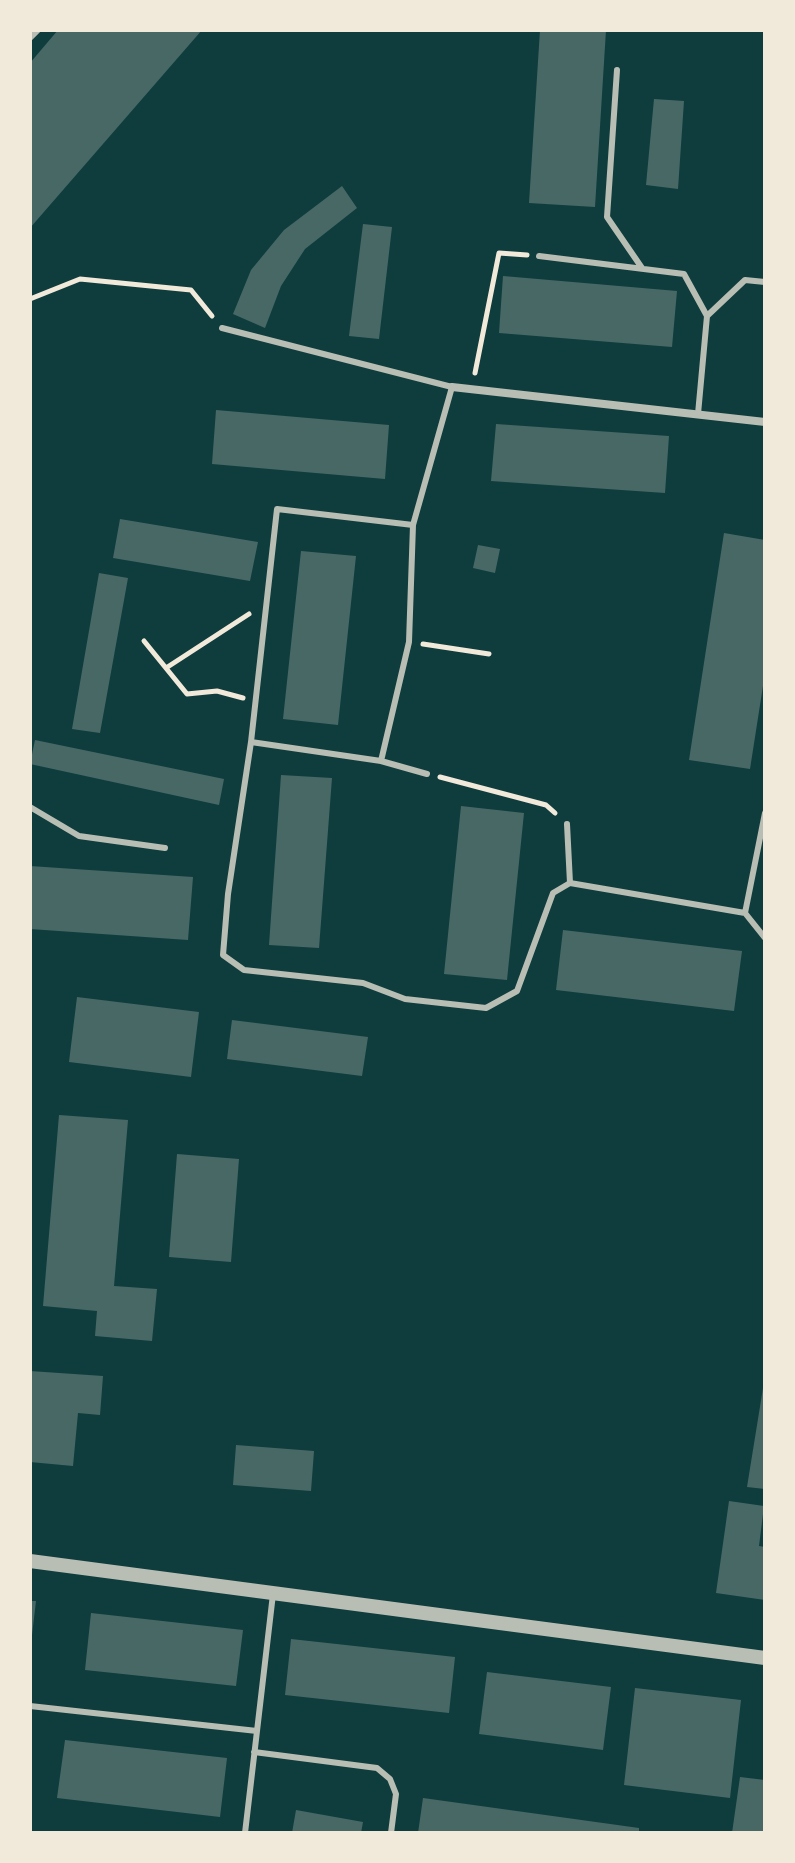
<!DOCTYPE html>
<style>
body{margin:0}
#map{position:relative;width:795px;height:1863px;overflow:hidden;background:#0f3d3e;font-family:"Fira Sans",sans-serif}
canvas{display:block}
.frame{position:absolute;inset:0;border:32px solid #f1e9da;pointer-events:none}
</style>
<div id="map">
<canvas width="795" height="1863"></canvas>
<div class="frame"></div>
</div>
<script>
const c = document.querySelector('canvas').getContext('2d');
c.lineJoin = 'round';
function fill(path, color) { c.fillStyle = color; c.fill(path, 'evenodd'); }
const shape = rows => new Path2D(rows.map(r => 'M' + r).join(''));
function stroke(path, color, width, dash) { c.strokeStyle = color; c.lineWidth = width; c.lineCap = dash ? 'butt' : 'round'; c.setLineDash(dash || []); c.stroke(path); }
const building = shape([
 [58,30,202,30,30,228,30,63],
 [540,30,606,30,595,207,529,203],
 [654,99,684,101,678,189,646,185],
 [342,186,357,208,305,249,281,286,265,328,233,314,251,270,284,230],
 [363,224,392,227,379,339,349,336],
 [503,276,677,291,672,347,499,333],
 [216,410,389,425,385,479,212,464],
 [496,424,669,436,665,493,491,481],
 [120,519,258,542,250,581,113,558],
 [724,533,765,540,765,673,750,769,689,760],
 [478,545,500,549,495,573,473,568],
 [301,551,356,556,338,725,283,719],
 [99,573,128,578,100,733,72,729],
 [35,740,224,779,219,805,30,764],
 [281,775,332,778,319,948,269,945],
 [461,806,524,813,507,980,444,974],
 [30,866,193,877,188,940,30,929],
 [563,930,742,951,734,1011,556,990],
 [77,997,199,1012,191,1077,69,1062],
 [232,1020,368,1037,362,1076,227,1059],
 [59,1115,128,1120,114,1286,157,1289,152,1341,95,1336,97,1311,43,1306],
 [177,1154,239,1159,231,1262,169,1257],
 [30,1371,103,1376,100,1415,78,1413,73,1466,30,1462],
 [763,1388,765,1388,765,1489,747,1487],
 [236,1445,314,1451,311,1491,233,1485],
 [729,1501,764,1506,759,1546,765,1547,765,1600,716,1593],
 [30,1601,36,1601,32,1635,30,1635],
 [91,1613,243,1630,236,1686,85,1670],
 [291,1639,455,1657,449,1713,285,1695],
 [487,1672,611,1687,603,1750,479,1734],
 [635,1688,741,1700,730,1798,624,1785],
 [65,1740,227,1758,220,1817,57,1798],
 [740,1777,765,1780,765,1833,732,1833],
 [423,1798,639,1828,639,1833,418,1833],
 [296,1810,363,1822,361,1833,292,1833]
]);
const path = shape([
 [30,299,80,279,191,290,212,316],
 [475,373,499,253,527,255],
 [144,641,187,694,217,691,243,698],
 [423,644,489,654],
 [166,668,249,614],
 [440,777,546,805,555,813]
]);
const service = shape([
 [30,38,38,30],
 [617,70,607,217,642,268],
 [539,256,684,274,707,316,745,280,765,282],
 [222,328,452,387,413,525,409,642,381,761],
 [698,414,707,316],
 [413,525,277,509,251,742,381,761,427,774],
 [251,742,228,894,223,955,244,970,363,983,405,999,486,1008,517,991,553,893,570,883],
 [30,807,79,836,165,848],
 [567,824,570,883,745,913,765,938],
 [745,913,765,813],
 [30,1706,257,1731,273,1594],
 [254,1752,377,1768,390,1779,396,1794,391,1833],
 [245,1833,257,1731]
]);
const minor = shape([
 [452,387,765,422]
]);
const tertiary = shape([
 [30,1561,765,1658]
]);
fill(building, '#486865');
stroke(path, '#f1e9da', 5);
stroke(service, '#b8beb3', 6);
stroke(minor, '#b8beb3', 8);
stroke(tertiary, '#b8beb3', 14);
</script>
